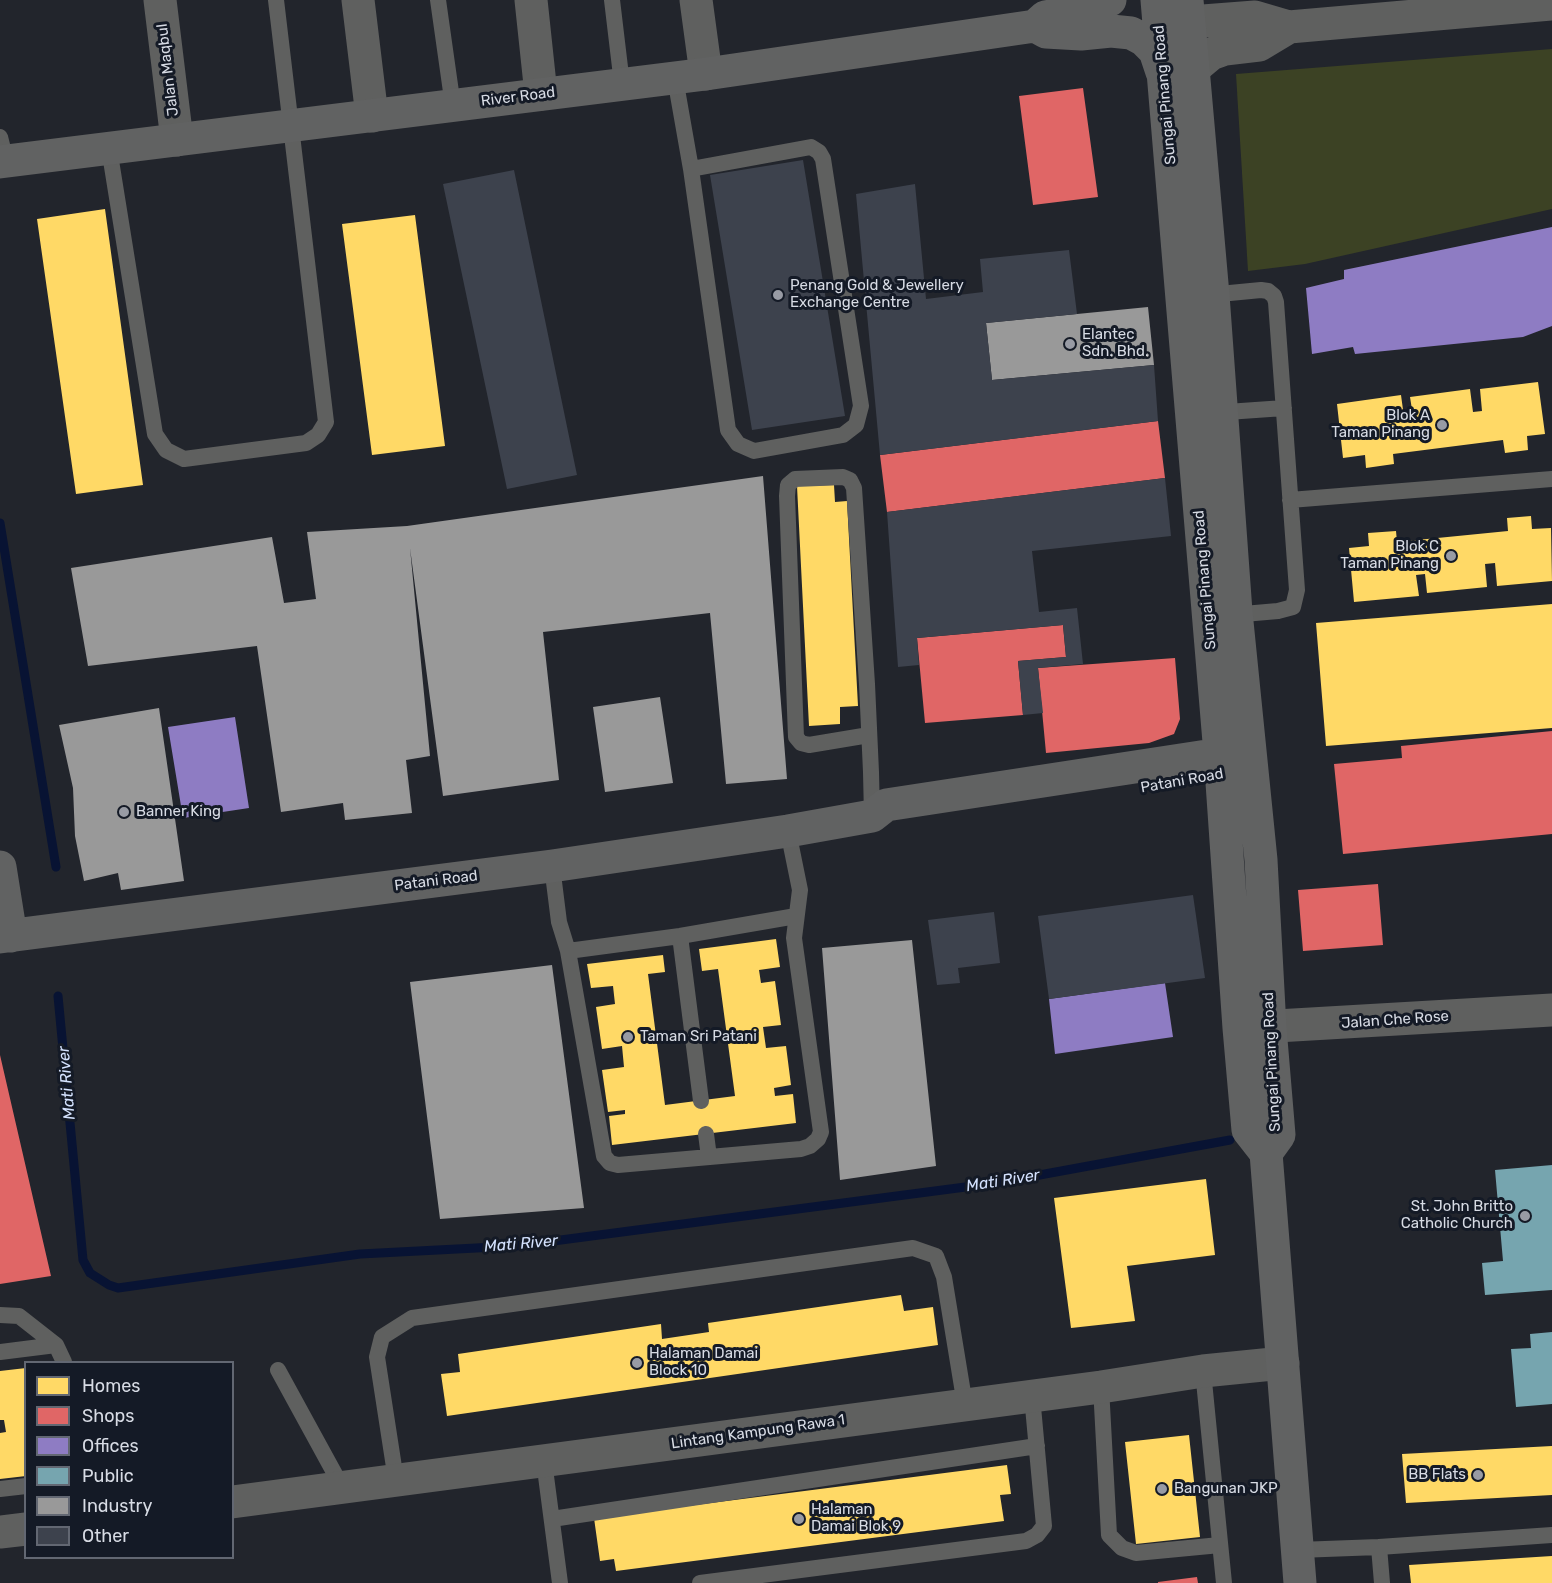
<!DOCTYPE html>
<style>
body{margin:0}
#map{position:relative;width:1552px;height:1583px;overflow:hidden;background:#22252c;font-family:Rubik,sans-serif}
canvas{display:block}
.legend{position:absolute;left:24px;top:1361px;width:210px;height:198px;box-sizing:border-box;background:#141a26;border:2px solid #626772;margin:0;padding:8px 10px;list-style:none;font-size:18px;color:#d7dbe4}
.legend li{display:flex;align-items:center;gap:12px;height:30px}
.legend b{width:30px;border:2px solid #626772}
</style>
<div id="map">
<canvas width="1552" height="1583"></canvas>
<ul class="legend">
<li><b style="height:16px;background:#ffd966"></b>Homes</li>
<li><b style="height:16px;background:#e06666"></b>Shops</li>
<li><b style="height:16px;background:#8e7cc3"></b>Offices</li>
<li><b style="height:16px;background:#76a5af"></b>Public</li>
<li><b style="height:16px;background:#999"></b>Industry</li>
<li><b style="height:16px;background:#3d424d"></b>Other</li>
</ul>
</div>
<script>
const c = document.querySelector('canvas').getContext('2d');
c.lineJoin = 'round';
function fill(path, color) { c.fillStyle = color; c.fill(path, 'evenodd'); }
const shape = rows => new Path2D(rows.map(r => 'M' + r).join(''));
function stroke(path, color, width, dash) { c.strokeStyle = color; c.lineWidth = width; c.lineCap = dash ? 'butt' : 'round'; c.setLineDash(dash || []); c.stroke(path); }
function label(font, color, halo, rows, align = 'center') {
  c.font = font + ' Rubik,sans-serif'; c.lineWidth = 6; c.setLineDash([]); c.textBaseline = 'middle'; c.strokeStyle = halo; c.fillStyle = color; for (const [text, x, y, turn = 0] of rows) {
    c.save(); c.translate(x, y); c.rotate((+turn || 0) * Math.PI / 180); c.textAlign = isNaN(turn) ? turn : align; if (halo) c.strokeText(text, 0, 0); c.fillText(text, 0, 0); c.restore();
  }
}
const green = shape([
 [1552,49,1552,209,1305,264,1248,271,1236,74]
]);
const homes = shape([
 [105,209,143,485,76,494,37,219],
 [415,215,445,446,372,455,342,224],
 [1538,382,1545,434,1527,436,1528,450,1505,453,1503,440,1393,454,1394,464,1366,468,1365,455,1343,458,1337,404,1401,395,1404,417,1413,416,1410,397,1470,389,1473,412,1482,411,1480,389],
 [834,485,835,502,847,501,858,706,840,707,840,724,809,726,797,486],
 [1531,516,1532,529,1551,528,1552,581,1497,586,1495,563,1485,564,1487,587,1427,593,1425,574,1416,575,1419,596,1354,602,1349,548,1369,546,1368,533,1396,531,1397,542,1508,531,1507,518],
 [1552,604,1552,728,1326,746,1316,623],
 [776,939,780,967,759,970,761,983,775,981,781,1025,763,1027,766,1048,786,1046,791,1085,774,1088,775,1096,793,1094,796,1123,612,1145,609,1116,625,1114,625,1110,608,1112,602,1070,624,1067,622,1046,602,1049,596,1007,615,1004,613,986,591,988,587,964,663,955,665,972,648,974,665,1105,735,1096,718,969,702,971,699,949],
 [1206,1179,1215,1255,1127,1266,1135,1321,1071,1328,1054,1198],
 [901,1295,904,1311,933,1307,938,1345,447,1416,441,1374,460,1372,458,1354,661,1324,662,1339,709,1332,708,1323],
 [26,1368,26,1476,0,1479,0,1433,6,1432,4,1420,0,1420,0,1371],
 [1189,1435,1200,1537,1136,1544,1125,1442],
 [1552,1446,1552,1495,1406,1503,1402,1454],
 [1007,1465,1011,1494,1000,1495,1004,1521,616,1571,614,1559,600,1561,594,1518],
 [1552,1556,1552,1583,1411,1583,1409,1565]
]);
const shops = shape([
 [1083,88,1098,197,1033,205,1019,96],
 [1158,421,1165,478,887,512,880,455],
 [1063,625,1066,657,1018,661,1023,715,925,723,917,638],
 [1175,658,1180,719,1174,734,1149,743,1046,753,1038,668],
 [1552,731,1552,834,1343,854,1334,764,1402,758,1401,746],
 [1378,884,1383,945,1303,951,1298,890],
 [0,1055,51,1276,0,1284],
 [1197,1577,1198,1583,1158,1583,1158,1582]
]);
const offices = shape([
 [1552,227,1552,326,1523,337,1355,354,1353,347,1312,354,1306,288,1344,279,1344,270],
 [235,717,249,808,183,818,168,727],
 [1165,983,1173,1037,1055,1054,1049,999]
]);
const public = shape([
 [1552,1165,1552,1290,1485,1295,1482,1263,1503,1261,1495,1170],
 [1552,1332,1552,1404,1516,1407,1511,1349,1531,1348,1530,1334]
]);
const industry = shape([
 [1148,307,1154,365,992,380,986,323],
 [763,476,787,779,726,784,710,613,543,632,559,780,443,796,410,548,430,756,406,760,412,813,345,820,343,803,281,812,257,646,88,666,71,568,272,537,284,603,316,599,307,532,407,526],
 [660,697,673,783,605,792,593,707],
 [159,708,184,881,121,890,118,873,84,881,75,836,73,788,59,725],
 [912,940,936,1166,840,1180,822,948],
 [552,965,584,1208,440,1219,410,982]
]);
const stream = shape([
 [0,523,56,867],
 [58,996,83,1260,90,1273,109,1285,118,1288,360,1254,515,1246,996,1183,1230,1140]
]);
const building = shape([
 [803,160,845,416,752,430,710,175],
 [514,170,577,475,507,489,443,184],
 [915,184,926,299,983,292,980,259,1069,250,1077,314,986,323,992,380,1154,365,1158,421,880,455,856,194],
 [1165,478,1171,536,1032,551,1039,612,1077,608,1083,664,1038,668,1043,713,1023,715,1018,661,1066,657,1063,625,917,638,919,665,898,667,887,512],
 [1193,895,1205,978,1049,999,1038,916],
 [994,912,1000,963,958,968,960,983,937,985,928,920]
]);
const lane = shape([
 [438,0,453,106],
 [612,0,622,84],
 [675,78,691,169,728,430,738,444,754,451,843,435,856,425,861,406,823,159,819,152,811,147,691,169],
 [0,137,6,161],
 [109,148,155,434,166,450,184,459,306,443,318,435,326,422,276,0],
 [1209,295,1261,290,1268,291,1274,296,1276,302,1297,590,1293,607,1278,611,1232,615],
 [1222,410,1227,412,1284,408],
 [1290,500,1552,479],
 [869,735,809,745,801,743,796,737,787,496,788,485,795,479,843,477,850,480,854,488,867,684,871,772,872,816],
 [552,866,559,922,568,951,604,1156,610,1163,618,1165,801,1149,810,1146,818,1139,821,1132,794,938,800,890,788,831],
 [680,936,701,1101],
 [568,951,680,936,796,916],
 [706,1134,709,1157],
 [0,1315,19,1316,56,1345,64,1362],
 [0,1352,56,1345],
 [278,1370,342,1487],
 [1203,1371,1224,1583],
 [1101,1387,1109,1535,1122,1548,1136,1553,1220,1545],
 [544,1461,560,1583],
 [396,1480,377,1357,382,1337,412,1318,913,1248,936,1256,944,1277,965,1405],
 [0,1489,26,1486],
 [552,1519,1037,1446],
 [1379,1547,1382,1583],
 [1298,1550,1379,1547,1552,1535],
 [700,1583,1026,1541,1037,1535,1044,1526,1032,1396]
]);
const street = shape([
 [160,0,177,140],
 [358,0,372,116],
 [531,0,541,94],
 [696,0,706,74],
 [1190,22,1255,17,1289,27,1552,4],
 [1193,69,1211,54,1225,49,1259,45,1289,27],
 [1242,1028,1552,1010],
 [232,1502,1101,1387,1203,1371,1283,1363],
 [0,1532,26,1529]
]);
const secondary = shape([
 [1157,0,1220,754,1239,1028,1248,1130,1266,1153,1300,1583],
 [1187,0,1213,295,1236,612,1261,860,1270,1028,1279,1135,1266,1153],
 [1035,26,1046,32,1081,34,1111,31,1131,33,1144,40,1155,51,1162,72],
 [0,162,706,74,1035,26,1045,17,1078,11,1110,0],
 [0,867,11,936],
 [0,937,552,866,788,831,872,816,886,805,1220,754,1251,762]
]);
const markers = [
 [778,295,6,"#989ba4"],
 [1070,344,6,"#989ba4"],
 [1442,425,6,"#989ba4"],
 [1451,556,6,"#989ba4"],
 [124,812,6,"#989ba4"],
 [628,1037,6,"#989ba4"],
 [1525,1216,6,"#989ba4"],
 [637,1363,6,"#989ba4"],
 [1478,1475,6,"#989ba4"],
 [1162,1489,6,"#989ba4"],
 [799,1519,6,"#989ba4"]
];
const streetNames = [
 ["Jalan Maqbul",168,70,-97],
 ["Sungai Pinang Road",1165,95,-95],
 ["River Road",518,97,-7],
 ["Sungai Pinang Road",1205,580,-95],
 ["Patani Road",1182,781,-10],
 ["Patani Road",436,881,-7],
 ["Jalan Che Rose",1395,1020,-4],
 ["Sungai Pinang Road",1272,1062,-93],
 ["Lintang Kampung Rawa 1",758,1432,-8]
];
const poiNames = [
 ["Penang Gold & Jewellery",790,286],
 ["Exchange Centre",790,303],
 ["Elantec",1082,335],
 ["Sdn. Bhd.",1082,352],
 ["Blok A",1430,416,"right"],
 ["Taman Pinang",1430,433,"right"],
 ["Blok C",1439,547,"right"],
 ["Taman Pinang",1439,564,"right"],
 ["Banner King",136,812],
 ["Taman Sri Patani",640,1037],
 ["St. John Britto",1513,1207,"right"],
 ["Catholic Church",1513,1224,"right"],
 ["Halaman Damai",649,1354],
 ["Block 10",649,1371],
 ["BB Flats",1466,1475,"right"],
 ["Bangunan JKP",1174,1489],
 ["Halaman",811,1510],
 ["Damai Blok 9",811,1527]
];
const waterNames = [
 ["Mati River",67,1083,-95],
 ["Mati River",1003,1181,-9],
 ["Mati River",521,1244,-5]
];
fill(green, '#3c4224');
fill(homes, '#ffd966');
fill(shops, '#e06666');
fill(offices, '#8e7cc3');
fill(public, '#76a5af');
fill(industry, '#999');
stroke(stream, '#081333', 9);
fill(building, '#3d424d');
stroke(lane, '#5f605f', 16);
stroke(street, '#5f605f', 33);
stroke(secondary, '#616262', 33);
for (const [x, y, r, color] of markers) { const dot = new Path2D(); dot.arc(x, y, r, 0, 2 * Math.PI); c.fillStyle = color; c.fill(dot); stroke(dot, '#141a26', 2); }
label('15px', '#d7dbe4', '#141a26', streetNames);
label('15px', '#d7dbe4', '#141a26', poiNames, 'left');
label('italic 16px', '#d4e2fe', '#141a26', waterNames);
</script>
